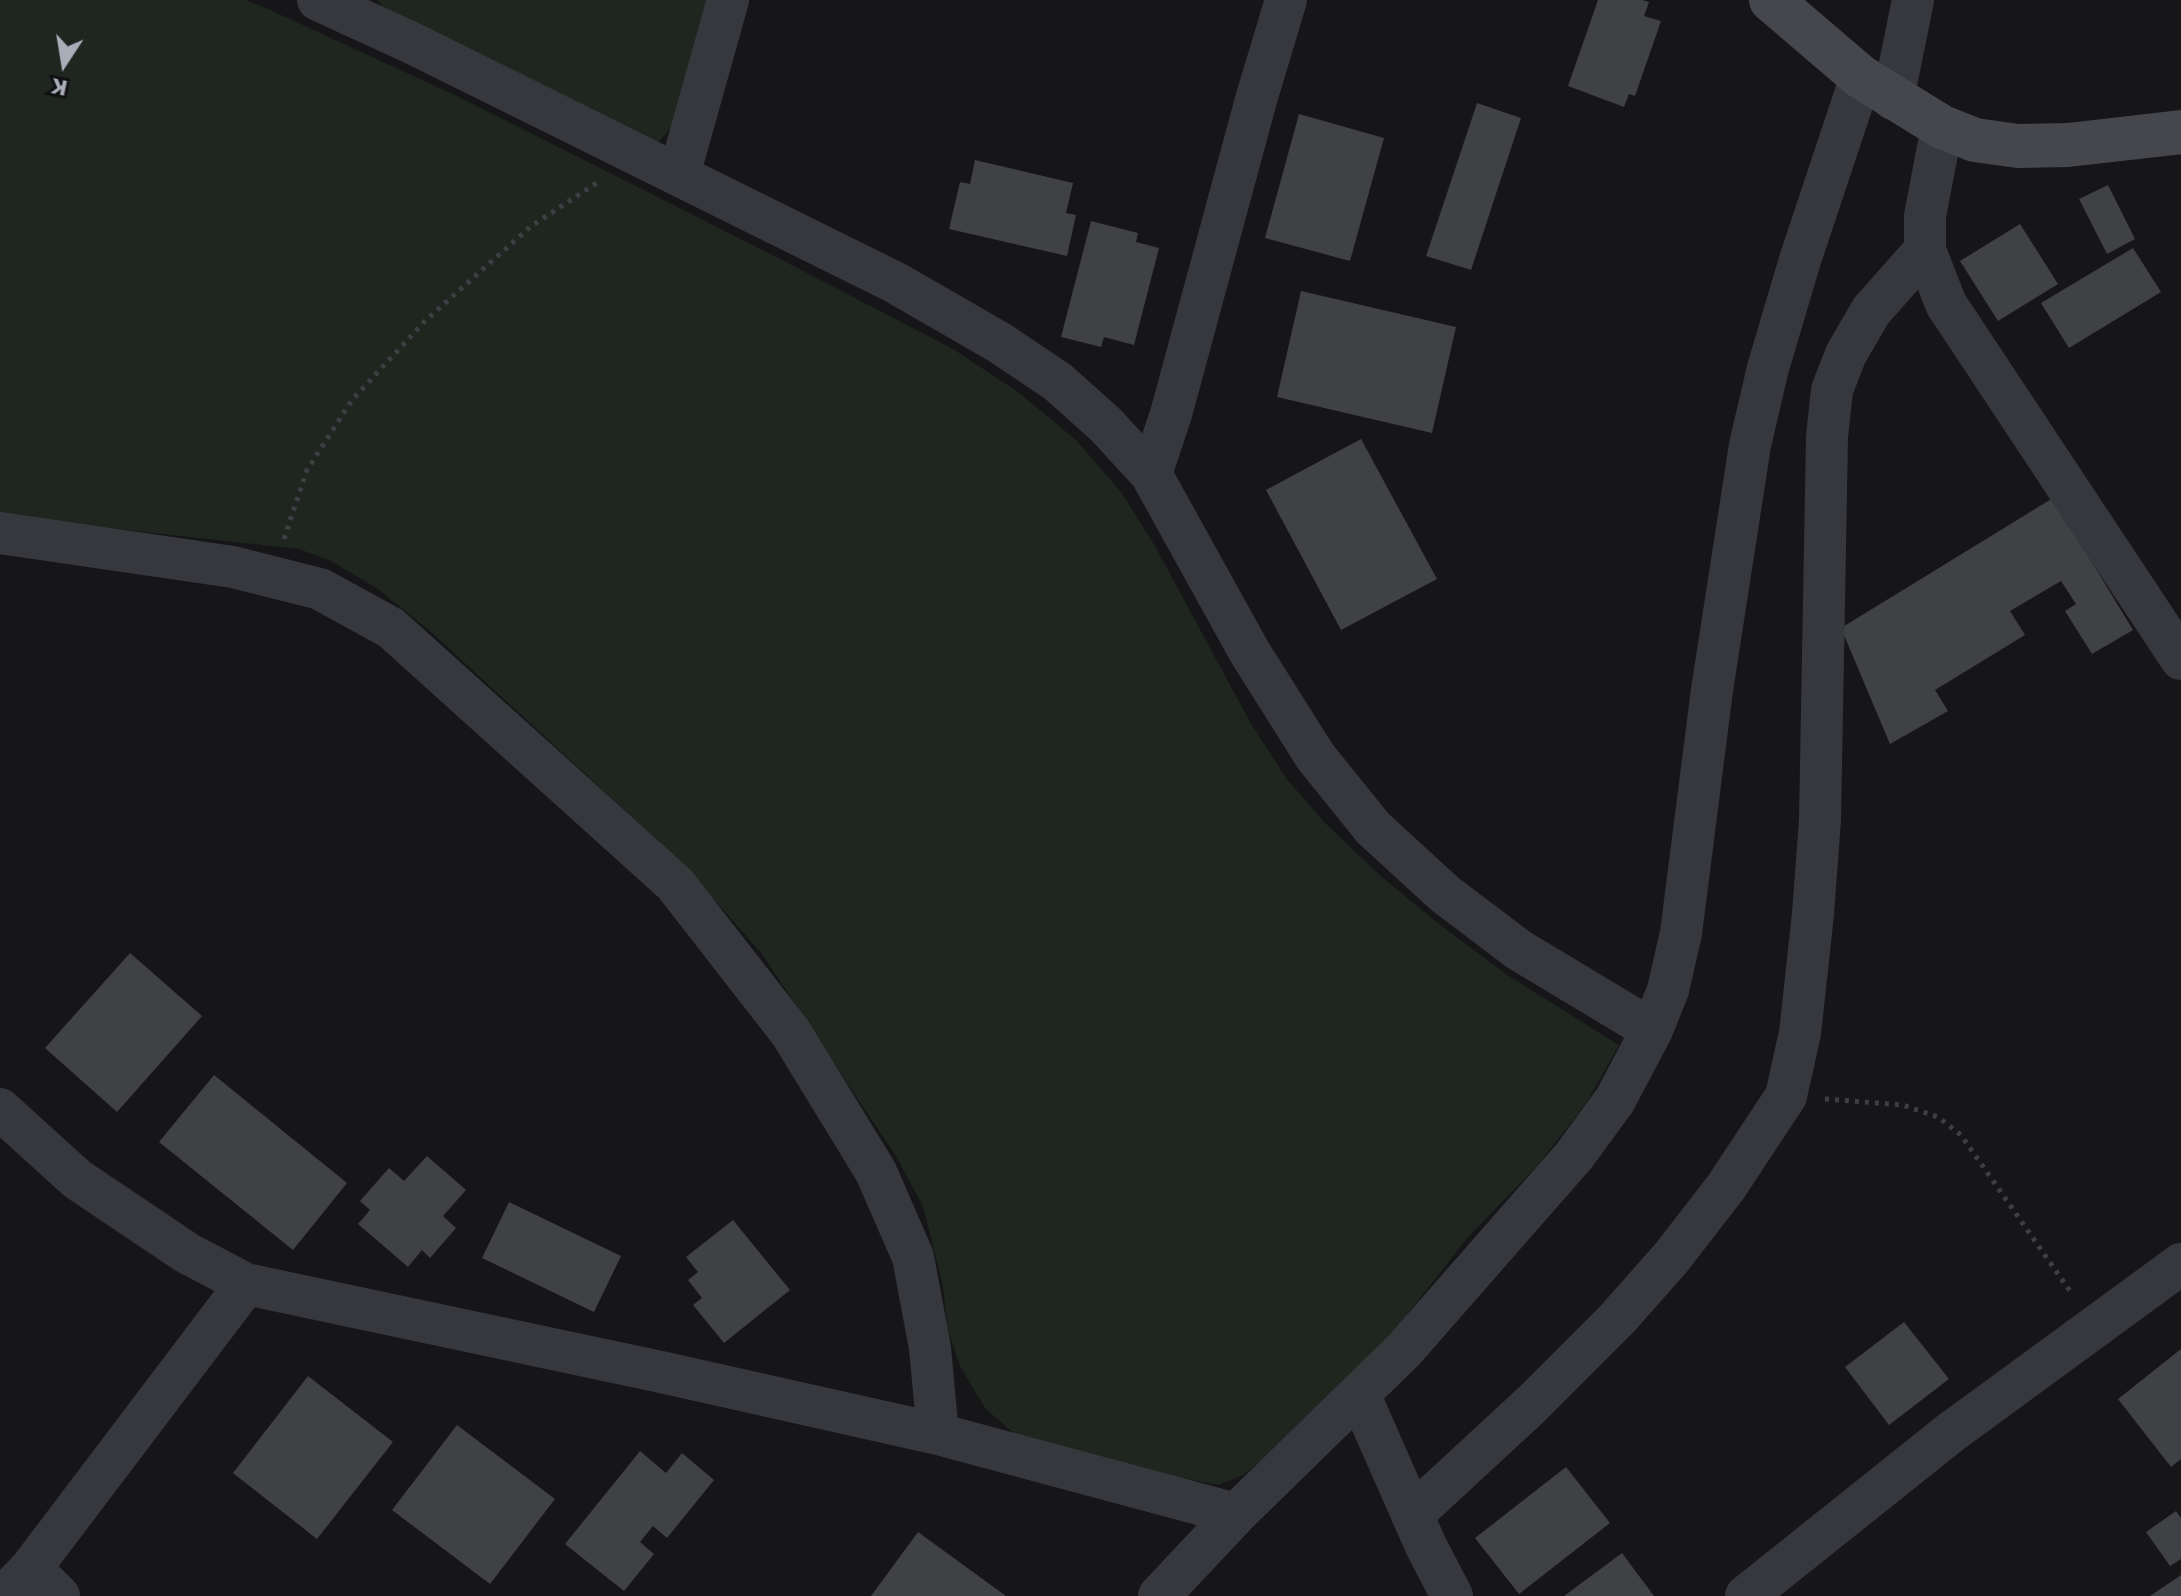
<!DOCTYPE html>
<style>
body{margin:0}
#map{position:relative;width:2181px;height:1596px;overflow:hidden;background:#161618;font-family:"Golos Text",sans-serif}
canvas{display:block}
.north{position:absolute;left:24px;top:24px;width:80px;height:80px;-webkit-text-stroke:6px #111113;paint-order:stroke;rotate:192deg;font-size:22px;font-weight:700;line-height:32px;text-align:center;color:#a8adb8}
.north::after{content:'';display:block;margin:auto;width:28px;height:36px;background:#a8adb8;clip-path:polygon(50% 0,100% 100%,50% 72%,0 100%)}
</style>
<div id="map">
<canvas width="2181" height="1596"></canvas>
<div class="north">K</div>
</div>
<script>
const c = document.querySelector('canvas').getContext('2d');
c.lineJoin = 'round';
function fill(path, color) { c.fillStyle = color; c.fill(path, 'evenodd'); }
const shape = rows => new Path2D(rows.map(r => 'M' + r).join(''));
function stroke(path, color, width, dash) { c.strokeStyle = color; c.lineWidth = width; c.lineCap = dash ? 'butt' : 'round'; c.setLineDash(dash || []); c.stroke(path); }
const green = shape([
 [0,0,246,0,268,9,459,97,759,248,953,349,1018,392,1076,440,1121,492,1155,546,1250,722,1286,778,1326,824,1383,878,1444,928,1509,976,1619,1045,1587,1102,1537,1166,1468,1237,1366,1367,1291,1437,1243,1475,1218,1485,1047,1451,1012,1432,985,1408,960,1366,948,1330,943,1286,923,1206,897,1158,762,954,681,862,430,631,378,589,331,561,299,549,0,516],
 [378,0,712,0,678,120,653,148,386,13]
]);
const building = shape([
 [1598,0,1642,0,1649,2,1644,16,1661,21,1635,96,1629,94,1624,107,1568,86],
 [1477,103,1521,118,1471,270,1426,256],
 [1299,114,1384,138,1350,261,1265,238],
 [975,160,1073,183,1066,213,1076,215,1067,256,949,229,960,182,970,184],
 [2108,185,2135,239,2107,254,2079,199],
 [1091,221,1138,233,1136,242,1159,248,1134,345,1104,337,1101,347,1061,337],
 [2020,224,2058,284,1998,321,1960,261],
 [2133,248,2161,292,2069,348,2041,303],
 [1301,291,1456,327,1432,433,1277,397],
 [1361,439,1437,579,1341,630,1266,490],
 [2053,498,2133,630,2092,654,2065,611,2076,604,2061,581,2010,611,2025,635,1935,690,1948,711,1890,744,1841,628],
 [130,953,202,1016,117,1112,45,1048],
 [214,1075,347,1183,293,1250,159,1142],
 [427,1156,466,1190,443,1216,456,1228,430,1258,422,1250,408,1267,358,1224,370,1210,360,1201,389,1168,404,1181],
 [509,1202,621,1256,594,1312,482,1258],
 [733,1220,790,1290,724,1343,693,1305,702,1298,688,1280,698,1272,686,1257],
 [1904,1322,1949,1379,1889,1425,1845,1367],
 [2181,1349,2181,1459,2171,1467,2118,1399],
 [308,1376,393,1442,317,1539,233,1473],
 [457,1425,555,1499,490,1584,392,1510],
 [640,1451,666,1473,682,1453,714,1480,667,1538,653,1526,640,1542,654,1554,624,1591,565,1544],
 [1566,1467,1610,1523,1519,1594,1475,1538],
 [2176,1511,2181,1518,2181,1559,2170,1566,2146,1532],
 [918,1532,1006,1596,871,1596],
 [1622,1553,1654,1596,1564,1596],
 [2181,1575,2181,1596,2150,1596]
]);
const path = shape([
 [284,539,307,470,352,400,425,321,530,227,598,182],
 [1825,1099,1903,1105,1938,1117,1961,1135,2072,1294]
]);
const street = shape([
 [318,0,414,44,896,283,1000,343,1058,382,1106,425,1151,474,1249,651,1315,756,1373,828,1445,894,1519,950,1652,1030],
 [1893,99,1913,0],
 [1942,127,1925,216,1925,250,1946,304,2181,659],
 [679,175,728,0],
 [1151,474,1171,414,1256,100,1286,0],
 [0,533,233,567,320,589,391,628,675,884,791,1033,876,1172,913,1257,930,1348,938,1434],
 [0,1109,77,1179,187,1253,246,1284,661,1372,938,1434,1236,1514],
 [1359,1394,1426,1546,1452,1596],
 [1412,1515,1532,1404,1617,1319,1671,1258,1726,1187,1786,1096,1800,1033,1813,914,1820,820,1827,437,1832,390,1846,354,1871,311,1925,250],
 [31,1568,59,1596],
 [4,1596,31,1568,246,1284],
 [1159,1596,1236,1514,1404,1350,1574,1156,1615,1100,1652,1030,1668,990,1681,933,1712,690,1750,445,1768,368,1800,260,1861,77],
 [1746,1596,1950,1433,2181,1264]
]);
const secondary = shape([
 [1771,0,1861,77,1942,127,1975,140,2018,146,2068,145,2181,132]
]);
fill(green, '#1e261f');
fill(building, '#404145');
stroke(path, '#3d3f44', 5, [4, 6]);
stroke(street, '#37383d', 42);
stroke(secondary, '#45474d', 44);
</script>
